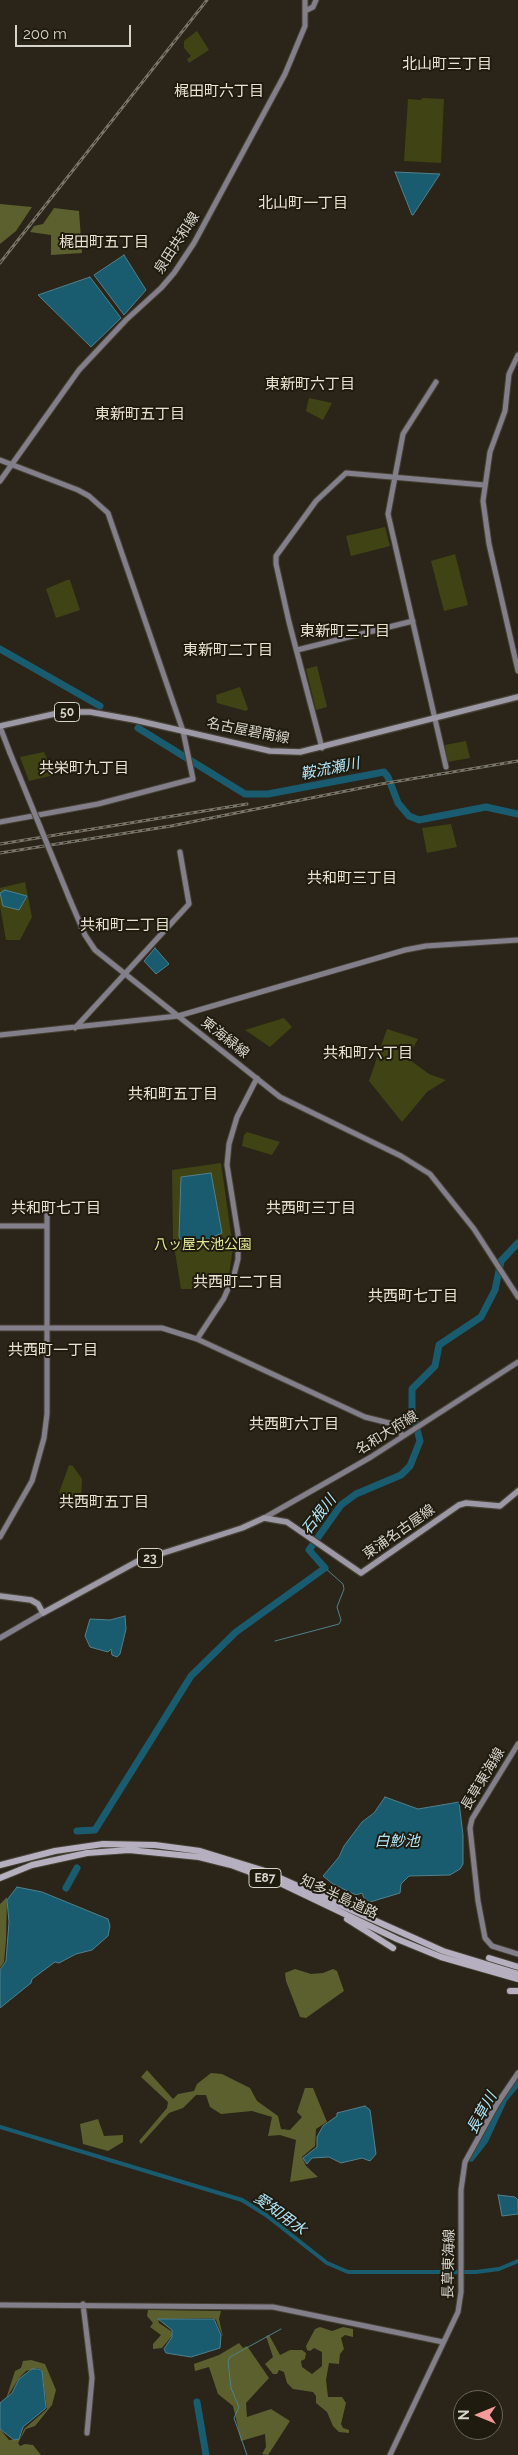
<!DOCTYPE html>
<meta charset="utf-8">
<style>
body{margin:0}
#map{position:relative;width:518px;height:2455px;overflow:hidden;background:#2a2518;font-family:Raleway,sans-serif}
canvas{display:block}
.north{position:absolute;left:453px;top:2390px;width:50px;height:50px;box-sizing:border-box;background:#201b0f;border:1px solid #69655b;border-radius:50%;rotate:270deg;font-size:14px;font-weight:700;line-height:20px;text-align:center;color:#d7d4cc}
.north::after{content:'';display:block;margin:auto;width:18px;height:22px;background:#f59b9b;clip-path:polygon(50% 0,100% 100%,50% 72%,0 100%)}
.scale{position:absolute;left:15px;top:25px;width:116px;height:22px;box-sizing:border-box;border:2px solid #d7d4cc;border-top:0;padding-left:6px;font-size:15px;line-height:18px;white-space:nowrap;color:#d7d4cc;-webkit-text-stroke:4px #201b0f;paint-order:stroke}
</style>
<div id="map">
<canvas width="518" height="2455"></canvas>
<div class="north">N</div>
<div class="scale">200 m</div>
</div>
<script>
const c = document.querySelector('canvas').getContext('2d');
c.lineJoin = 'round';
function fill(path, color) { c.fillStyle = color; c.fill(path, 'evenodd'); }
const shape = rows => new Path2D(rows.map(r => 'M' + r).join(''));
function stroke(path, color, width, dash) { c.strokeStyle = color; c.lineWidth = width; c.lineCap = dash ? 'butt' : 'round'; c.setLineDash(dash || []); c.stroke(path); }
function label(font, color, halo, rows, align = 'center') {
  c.font = font + ' Raleway,"Noto Sans JP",sans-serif'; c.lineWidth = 4; c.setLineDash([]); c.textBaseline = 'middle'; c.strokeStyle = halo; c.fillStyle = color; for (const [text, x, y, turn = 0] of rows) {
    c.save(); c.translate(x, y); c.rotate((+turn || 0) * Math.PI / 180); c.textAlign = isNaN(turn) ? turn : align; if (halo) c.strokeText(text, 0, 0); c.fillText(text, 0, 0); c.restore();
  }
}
const green = shape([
 [197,31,209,50,189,63,187,59,191,56,184,48,184,41],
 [422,98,444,99,441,163,404,161,408,99,421,100],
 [309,398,332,403,323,420,306,411],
 [385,527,390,546,351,556,346,536],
 [455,554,468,605,444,611,431,561],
 [67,580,70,580,80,610,56,618,46,589],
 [317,666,327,707,316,710,306,669],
 [240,687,248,709,246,711,217,703,216,695],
 [466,741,470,758,447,762,445,745],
 [44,752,54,775,29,781,20,757],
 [451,824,457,847,427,853,422,828],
 [25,882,32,917,20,940,6,940,0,906,0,888],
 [284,1018,292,1027,270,1047,245,1030],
 [387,1029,418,1039,407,1058,429,1074,446,1080,427,1092,402,1122,369,1081],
 [247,1132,280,1142,272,1155,242,1146,244,1135],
 [221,1163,233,1248,229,1275,197,1289,181,1289,173,1240,172,1170],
 [69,1465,73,1466,82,1479,81,1501,59,1493]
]);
const forest = shape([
 [0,204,32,207,16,231,0,244],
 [54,208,79,211,82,253,51,255,51,235,30,232,34,226,43,224],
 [7,1897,6,1940,4,1962,0,1968,0,1904],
 [295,1969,311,1974,323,1973,333,1969,337,1971,344,1991,306,2018,300,2017,286,1981,285,1973],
 [147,2070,173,2099,178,2094,194,2091,197,2084,211,2073,222,2074,250,2088,257,2101,278,2116,281,2129,290,2130,302,2117,297,2112,305,2088,313,2088,327,2122,316,2129,315,2146,302,2157,306,2166,318,2177,290,2182,296,2140,280,2135,268,2136,272,2117,252,2111,221,2114,210,2107,206,2095,196,2095,183,2108,169,2113,141,2144,139,2141,167,2108,168,2102,141,2077],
 [98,2119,104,2136,123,2135,123,2142,108,2151,83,2144,80,2124],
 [148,2310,221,2311,219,2319,223,2337,216,2320,213,2318,158,2319,159,2323,171,2331,172,2336,162,2348,153,2349,153,2344,161,2335,150,2327,153,2323,147,2316],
 [320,2327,332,2331,343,2327,353,2329,353,2337,345,2335,341,2338,344,2349,340,2354,339,2364,329,2363,326,2380,328,2397,342,2397,346,2403,341,2424,343,2428,349,2430,349,2433,339,2432,333,2426,327,2412,316,2403,316,2396,313,2392,293,2389,287,2383,284,2372,279,2370,277,2374,273,2374,265,2364,273,2357,266,2336,269,2335,280,2355,290,2350,302,2350,306,2353,305,2359,301,2361,302,2367,312,2374,322,2366,322,2352,314,2348,310,2351,307,2350,306,2346,315,2329],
 [239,2343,243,2348,247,2346,269,2378,246,2403,247,2417,271,2409,290,2421,268,2455,262,2454,266,2447,265,2434,241,2441,233,2406,218,2394,209,2367,195,2371,194,2364,219,2355],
 [31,2360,45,2364,56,2390,52,2405,35,2426,26,2429,18,2443,20,2446,25,2444,33,2445,41,2455,0,2455,0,2429,9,2440,20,2439,24,2429,47,2409,42,2370,38,2368,26,2371,19,2378,6,2399,15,2371,21,2368,23,2361]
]);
const water = shape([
 [395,172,440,174,413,215,412,215,395,172],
 [124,255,146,290,124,315,94,275,124,255],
 [90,277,121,318,91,347,38,295,90,277],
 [5,890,27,896,19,910,3,906,0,893,5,890],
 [155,948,169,964,156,974,144,961,155,948],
 [211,1173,222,1233,192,1246,181,1242,179,1236,181,1177,211,1173],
 [125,1616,126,1629,120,1654,117,1657,112,1655,111,1649,108,1652,90,1647,85,1636,90,1619,110,1620,125,1616],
 [385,1797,418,1809,459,1802,463,1835,463,1864,460,1869,450,1875,409,1876,401,1884,400,1893,370,1902,364,1898,362,1893,356,1895,333,1884,323,1876,339,1857,344,1846,362,1822,374,1813,385,1797],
 [17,1887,42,1892,108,1919,110,1926,108,1936,92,1950,76,1954,59,1963,55,1962,32,1979,31,1983,0,2008,0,1970,6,1961,9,1922,7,1900,17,1887],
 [365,2106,370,2110,376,2154,370,2161,362,2158,341,2163,329,2157,312,2158,307,2164,303,2158,317,2147,317,2137,323,2126,337,2116,337,2113,365,2106],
 [498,2195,515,2197,518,2200,518,2214,502,2216,498,2195],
 [158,2319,214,2319,221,2335,220,2348,191,2357,166,2353,164,2349,172,2337,172,2330,158,2319],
 [32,2369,39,2369,42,2371,46,2408,23,2427,19,2439,14,2440,0,2429,0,2403,12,2393,19,2379,32,2369]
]);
const stream = shape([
 [275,1641,339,1624,341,1620,337,1607,344,1589,343,1584,325,1568],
 [247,2455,234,2418,239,2407,231,2388,228,2361,230,2357,281,2329]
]);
const canal = shape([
 [0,2127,242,2200,266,2215,327,2263,348,2272,476,2272,499,2269,518,2261]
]);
const river = shape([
 [0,649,100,706],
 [138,728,245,794,268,794,384,772,388,777,398,803,409,816,419,820,486,807,518,814],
 [77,1831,95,1830,191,1676,236,1632,325,1568,309,1550,341,1505,356,1494,401,1475,410,1466,420,1441,412,1409,412,1389,435,1366,439,1345,481,1317,495,1290,501,1261,518,1243],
 [66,1888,77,1868],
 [471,2158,485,2140,504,2099,518,2082],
 [197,2402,206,2455]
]);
const secondary = shape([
 [307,10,313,7,316,0],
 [518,355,509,374,505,411,490,452,483,501,489,544,518,671],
 [436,382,403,434,388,514,446,767],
 [0,460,78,490,89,496,108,513,183,731,193,779,98,804,0,822],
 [0,481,79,370,126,320,161,288,174,273,194,243,285,74,305,26,305,0],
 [297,650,413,621],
 [0,727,10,753],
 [322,748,289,622,276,564,276,556,316,501,346,473,484,485],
 [70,900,85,935,95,950,280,1097,401,1156,430,1174,474,1229,518,1297],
 [75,1028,189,904,180,852],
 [0,1035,178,1016,405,950,426,946,518,940],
 [0,1226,47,1226],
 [0,1328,162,1328,197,1339,365,1417,393,1424,403,1436],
 [197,1339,224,1298,234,1275,238,1259,238,1234,227,1165,229,1144,237,1117,257,1078],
 [264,1518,371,1457,518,1362],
 [0,1537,32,1481,44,1438,47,1414,47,1204],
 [0,1638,43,1613],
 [518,1744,472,1819,470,1828,478,1901,485,1938,492,1946,518,1954],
 [83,2304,92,2378,87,2433],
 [0,2305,273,2307,443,2342],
 [390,2455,458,2312,461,2292,461,2190,465,2162,497,2104,518,2073]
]);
const primary = shape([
 [0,726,63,712,90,712,135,720,270,751,300,752,518,697],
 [0,1596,31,1600,38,1604,43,1613,138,1561,242,1528,264,1518,287,1522,361,1573,459,1505,466,1503,500,1506,518,1491]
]);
const highway = shape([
 [0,1865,55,1851,103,1844,155,1845,200,1851,262,1870,443,1951,518,1974],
 [0,1878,32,1865,87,1853,129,1850,199,1857,231,1865,282,1884,397,1939,441,1957,518,1979],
 [315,1890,371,1912],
 [347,1919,393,1948],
 [489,1958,518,1967],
 [510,1991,518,1991]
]);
const rail = shape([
 [0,263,207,0],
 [0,844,247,804],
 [0,853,171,826,381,784,518,761]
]);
const secondaryBridge = shape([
 [10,753,70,900]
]);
const shields = [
 [67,712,25],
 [150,1558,25],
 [265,1878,32]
];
const shieldNames = [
 ["50",67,712],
 ["23",150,1558],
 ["E87",265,1878]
];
const streetNames = [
 ["泉田共和線",177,243,-57],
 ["名古屋碧南線",248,731,11],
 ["東海緑線",225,1038,38],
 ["名和大府線",387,1433,-32],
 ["東浦名古屋線",399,1532,-35],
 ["長草東海線",483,1779,-59],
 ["知多半島道路",339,1897,25],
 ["長草東海線",449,2264,-89]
];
const parkNames = [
 ["八ッ屋大池公園",203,1245]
];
const neighbourhoodNames = [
 ["北山町三丁目",447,64],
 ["梶田町六丁目",219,91],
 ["北山町一丁目",303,203],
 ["梶田町五丁目",104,242],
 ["東新町六丁目",310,384],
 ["東新町五丁目",140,414],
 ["東新町三丁目",345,631],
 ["東新町二丁目",228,650],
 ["共栄町九丁目",84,768],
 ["共和町三丁目",352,878],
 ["共和町二丁目",125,925],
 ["共和町六丁目",368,1053],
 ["共和町五丁目",173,1094],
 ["共和町七丁目",56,1208],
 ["共西町三丁目",311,1208],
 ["共西町二丁目",238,1282],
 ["共西町七丁目",413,1296],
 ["共西町一丁目",53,1350],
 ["共西町六丁目",294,1424],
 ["共西町五丁目",104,1502]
];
const waterNames = [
 ["鞍流瀬川",330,769,-11],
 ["石根川",319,1515,-52],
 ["白魦池",397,1841],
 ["長草川",482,2113,-61],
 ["愛知用水",280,2214,36]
];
fill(green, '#404414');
fill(forest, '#5c602e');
fill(water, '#195c70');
stroke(water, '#52808c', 1);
stroke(stream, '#52808c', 1);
stroke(canal, '#195c70', 4);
stroke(river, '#195c70', 7);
stroke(secondary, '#464135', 7);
stroke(primary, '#464135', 8);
stroke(highway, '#464135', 8);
stroke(secondary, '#837f8a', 5);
stroke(primary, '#9d98a6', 5.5);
stroke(highway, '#b5afbf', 6);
stroke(rail, '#787469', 3);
stroke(rail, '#201b0f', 1, [4]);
stroke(secondaryBridge, '#464135', 7, []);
stroke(secondaryBridge, '#837f8a', 5);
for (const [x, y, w] of shields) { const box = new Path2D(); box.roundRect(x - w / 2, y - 9.5, w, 19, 4); c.fillStyle = '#201b0f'; c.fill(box); stroke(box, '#d7d4cc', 1); }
label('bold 12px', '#d7d4cc', null, shieldNames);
label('14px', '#d7d4cc', '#201b0f', streetNames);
label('14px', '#dfe797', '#201b0f', parkNames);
label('15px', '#eae3d2', '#201b0f', neighbourhoodNames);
label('italic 15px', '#b0e5f9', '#201b0f', waterNames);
</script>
